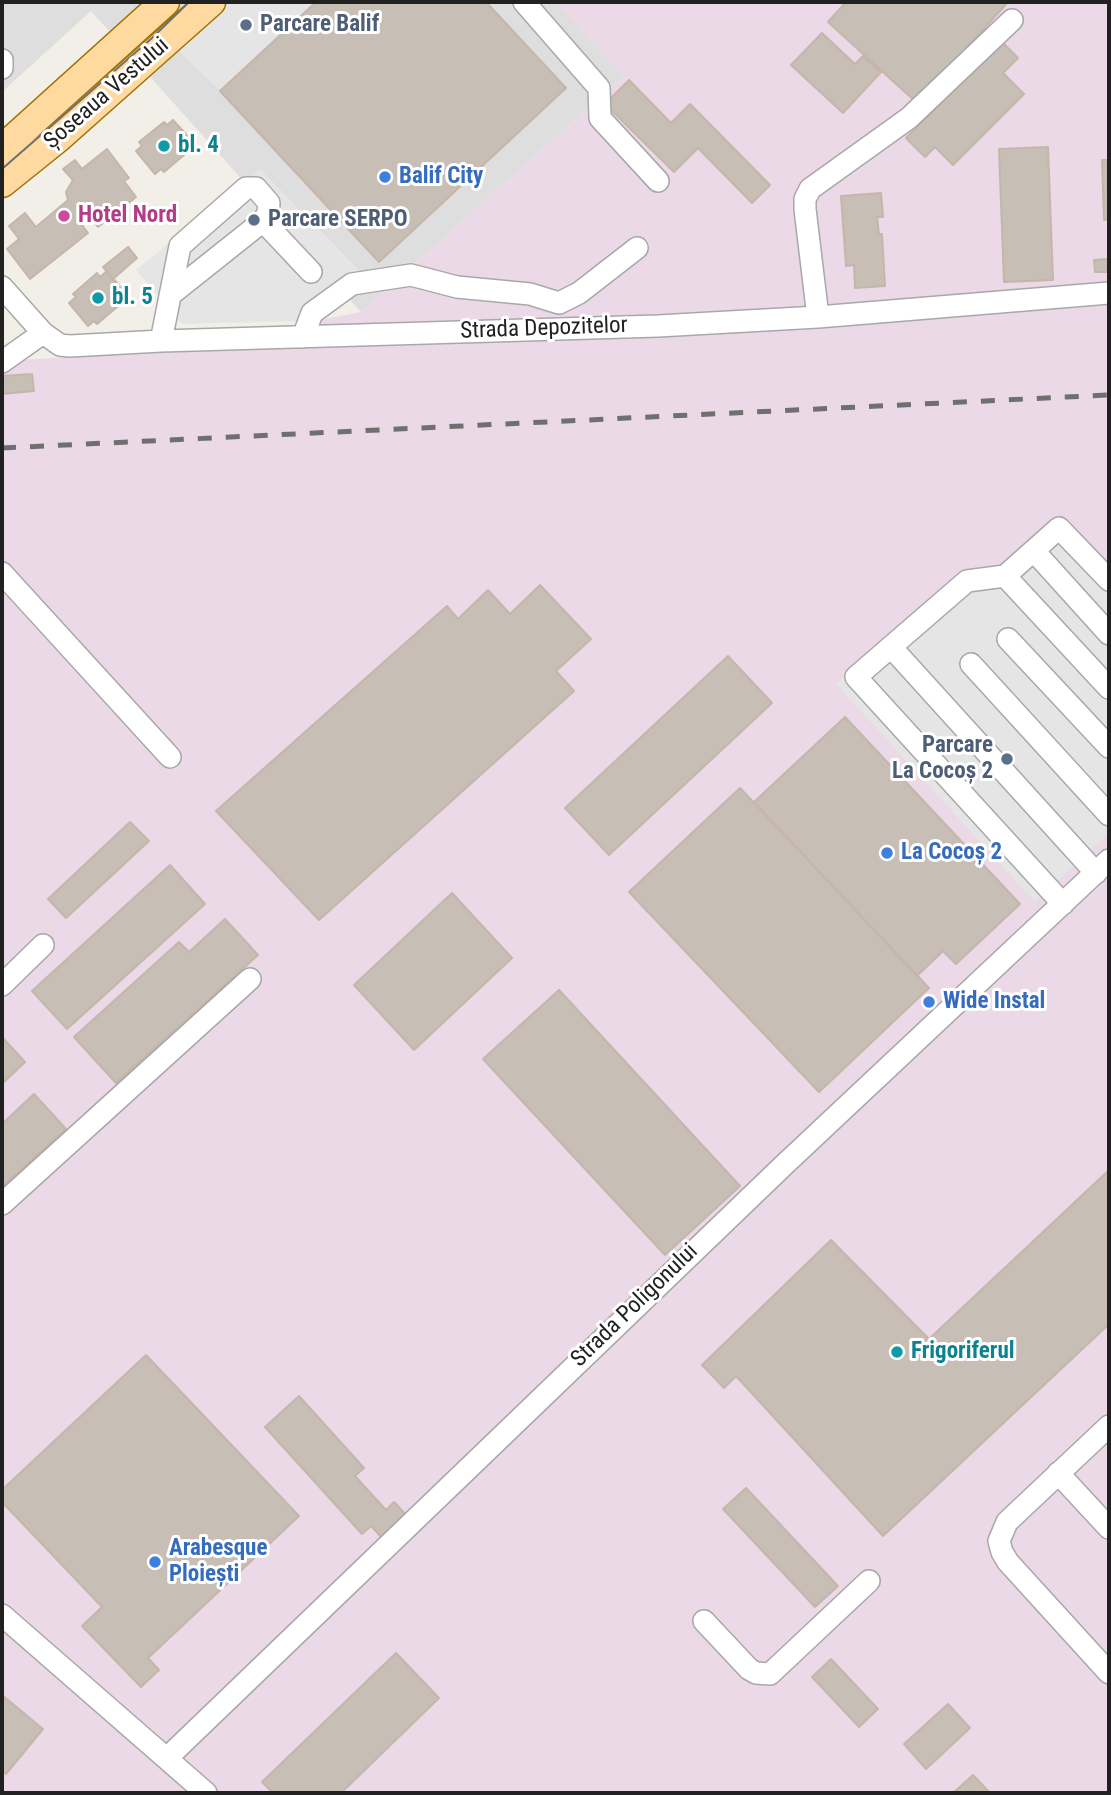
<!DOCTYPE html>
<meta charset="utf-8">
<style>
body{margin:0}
#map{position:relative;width:1111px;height:1795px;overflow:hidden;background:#f2efe8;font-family:"Roboto Condensed",sans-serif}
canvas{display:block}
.frame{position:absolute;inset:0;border:4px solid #212121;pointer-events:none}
</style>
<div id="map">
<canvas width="1111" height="1795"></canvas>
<div class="frame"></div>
</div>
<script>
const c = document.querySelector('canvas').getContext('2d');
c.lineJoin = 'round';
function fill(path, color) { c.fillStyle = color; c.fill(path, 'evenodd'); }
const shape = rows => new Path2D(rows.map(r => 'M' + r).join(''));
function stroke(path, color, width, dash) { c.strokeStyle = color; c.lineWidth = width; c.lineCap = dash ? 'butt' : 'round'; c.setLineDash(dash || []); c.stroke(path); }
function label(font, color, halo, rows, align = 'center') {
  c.font = font + ' "Roboto Condensed",sans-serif'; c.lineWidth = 6; c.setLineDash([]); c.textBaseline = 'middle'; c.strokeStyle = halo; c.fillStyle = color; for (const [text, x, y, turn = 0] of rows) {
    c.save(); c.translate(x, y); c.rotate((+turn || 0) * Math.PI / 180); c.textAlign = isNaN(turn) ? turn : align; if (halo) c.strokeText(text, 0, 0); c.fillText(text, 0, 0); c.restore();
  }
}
const residential = shape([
 [2,2,556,2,624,76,361,312,91,11,2,92]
]);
const industrial = shape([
 [556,2,1109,2,1109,1793,2,1793,2,372,19,360,153,352,361,312,624,76]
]);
const parking = shape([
 [225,2,316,2,220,91,176,48],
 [260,169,360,271,299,321,182,324,136,270],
 [1060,519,1109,568,1109,834,1035,902,836,684,965,573,1002,566]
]);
const building = shape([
 [316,2,486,2,566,88,379,262,220,91,316,2],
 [846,2,1008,2,917,103,828,22,846,2],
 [822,33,855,64,863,56,881,72,843,113,791,65,822,33],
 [1002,42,1018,58,1003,73,1024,94,953,165,935,147,925,157,906,138,1002,42],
 [629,80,671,123,690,104,770,185,752,203,698,148,674,172,605,104,629,80],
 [173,120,193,142,187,147,190,150,164,172,161,169,155,174,136,151,142,146,139,142,164,122,167,125,173,120],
 [1048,147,1053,280,1004,282,999,149,1048,147],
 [107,149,129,178,124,181,136,197,98,227,86,211,77,218,88,233,30,279,7,249,19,239,9,226,25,213,36,227,68,200,66,192,73,180,63,169,75,160,82,169,107,149],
 [1102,160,1109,160,1109,219,1104,220,1102,160],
 [881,193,883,217,877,217,879,234,882,234,885,286,855,288,854,265,846,266,841,196,881,193],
 [128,247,137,258,113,279,103,267,128,247],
 [1109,259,1109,272,1095,272,1094,260,1109,259],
 [107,271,126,294,120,299,123,302,97,324,94,321,88,326,69,303,76,297,73,294,97,273,100,277,107,271],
 [32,374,34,391,2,394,2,376,32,374],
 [540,585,591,639,556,671,574,691,319,920,216,811,447,606,458,619,488,590,510,614,540,585],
 [728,656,772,703,609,855,565,808,728,656],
 [845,717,1020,904,956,964,943,951,917,976,754,802,845,717],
 [740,788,929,988,819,1092,629,892,740,788],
 [130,822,149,841,66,918,48,899,130,822],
 [170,865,205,904,67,1029,32,991,170,865],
 [452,893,512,958,414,1050,354,985,452,893],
 [225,919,258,955,116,1083,74,1037,179,942,189,952,225,919],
 [559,990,740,1186,665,1255,483,1059,559,990],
 [2,1037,25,1062,2,1084,2,1037],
 [34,1094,66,1129,2,1187,2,1124,34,1094],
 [1109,1170,1109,1324,883,1536,736,1376,724,1388,702,1365,831,1240,929,1339,1109,1170],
 [146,1355,299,1516,148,1658,159,1670,141,1687,82,1626,102,1607,2,1502,2,1490,146,1355],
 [299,1396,364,1468,355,1476,386,1510,394,1502,410,1519,385,1541,371,1526,362,1534,265,1427,299,1396],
 [746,1488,838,1586,815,1607,723,1509,746,1488],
 [396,1653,439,1698,341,1793,273,1793,262,1782,396,1653],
 [831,1659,878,1709,859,1727,812,1677,831,1659],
 [2,1695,43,1729,6,1774,2,1770,2,1695],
 [948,1704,970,1728,926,1769,904,1744,948,1704],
 [973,1775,990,1793,953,1793,973,1775]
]);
const minor = shape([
 [524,2,599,88,600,118,658,181],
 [2,60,2,68],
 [2,287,43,333,60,345,70,346,161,341,658,326,818,317,1109,293],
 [170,295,263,221,311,272],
 [818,317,805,209,805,199,810,189,909,118,1012,20],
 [303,337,312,313,352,284,411,275,457,287,530,294,559,303,579,293,637,248],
 [161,341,180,246,246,188,256,188,269,203,268,213,263,221],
 [2,362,43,333],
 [1034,551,1109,634],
 [2,573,170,757],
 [1005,576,1109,688],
 [1008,639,1109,747],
 [891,647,1096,873],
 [971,664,1109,815],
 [1063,904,856,677,967,581,1005,576,1059,528,1109,580],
 [2,985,43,945],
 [2,1204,250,979],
 [1109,1426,1007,1522,999,1541,1002,1552,1008,1562,1109,1673],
 [1058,1473,1109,1528],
 [2,1615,206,1793],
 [704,1621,749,1669,756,1673,770,1674,869,1581],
 [167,1758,784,1165,1109,860]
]);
const major = shape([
 [2,149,165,2],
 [2,183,58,138,211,2]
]);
const tram = shape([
 [2,169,152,38,189,2]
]);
const rail = shape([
 [2,448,1109,395]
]);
const markers = [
 [246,25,7,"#5c6f8a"],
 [164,146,7,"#0f9aa8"],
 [385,177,7,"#3f7fe0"],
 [64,216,7,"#d1479c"],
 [254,220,7,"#5c6f8a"],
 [98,298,7,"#0f9aa8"],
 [1007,759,7,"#5c6f8a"],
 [887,853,7,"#3f7fe0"],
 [929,1002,7,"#3f7fe0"],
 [897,1352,7,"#0f9aa8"],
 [155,1562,7,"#3f7fe0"]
];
const serviceNames = [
 ["Parcare Balif",260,25],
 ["Parcare SERPO",268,220],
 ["Parcare",993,746,"right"],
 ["La Cocoș 2",993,772,"right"]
];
const streetNames = [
 ["Șoseaua Vestului",107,94,-41],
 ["Strada Depozitelor",544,329,-2],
 ["Strada Poligonului",635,1306,-44]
];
const cultureNames = [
 ["bl. 4",178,146],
 ["bl. 5",112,298],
 ["Frigoriferul",911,1352]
];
const shopNames = [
 ["Balif City",399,177],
 ["La Cocoș 2",901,853],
 ["Wide Instal",943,1002],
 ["Arabesque",169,1549],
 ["Ploiești",169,1575]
];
const hotelNames = [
 ["Hotel Nord",78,216]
];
fill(residential, '#dfdede');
fill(industrial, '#ebd9e7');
fill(parking, '#e5e5e5');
fill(building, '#c7beb6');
stroke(building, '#c5b6a9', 2);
stroke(minor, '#a8a8a8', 24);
stroke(major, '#9f7100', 31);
stroke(minor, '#fff', 21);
stroke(major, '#ffdaa0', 28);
stroke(tram, '#6f6f6f', 2);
stroke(rail, '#6f6f6f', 5, [14, 14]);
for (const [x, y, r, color] of markers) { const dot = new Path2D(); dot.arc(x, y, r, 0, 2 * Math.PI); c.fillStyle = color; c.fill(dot); stroke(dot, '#fff', 2.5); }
label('bold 23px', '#4e5e75', '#fff', serviceNames, 'left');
label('23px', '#212121', '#fff', streetNames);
label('bold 23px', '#0d838f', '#fff', cultureNames, 'left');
label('bold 23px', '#366cbe', '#fff', shopNames, 'left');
label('bold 23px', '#b23c85', '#fff', hotelNames, 'left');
</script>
